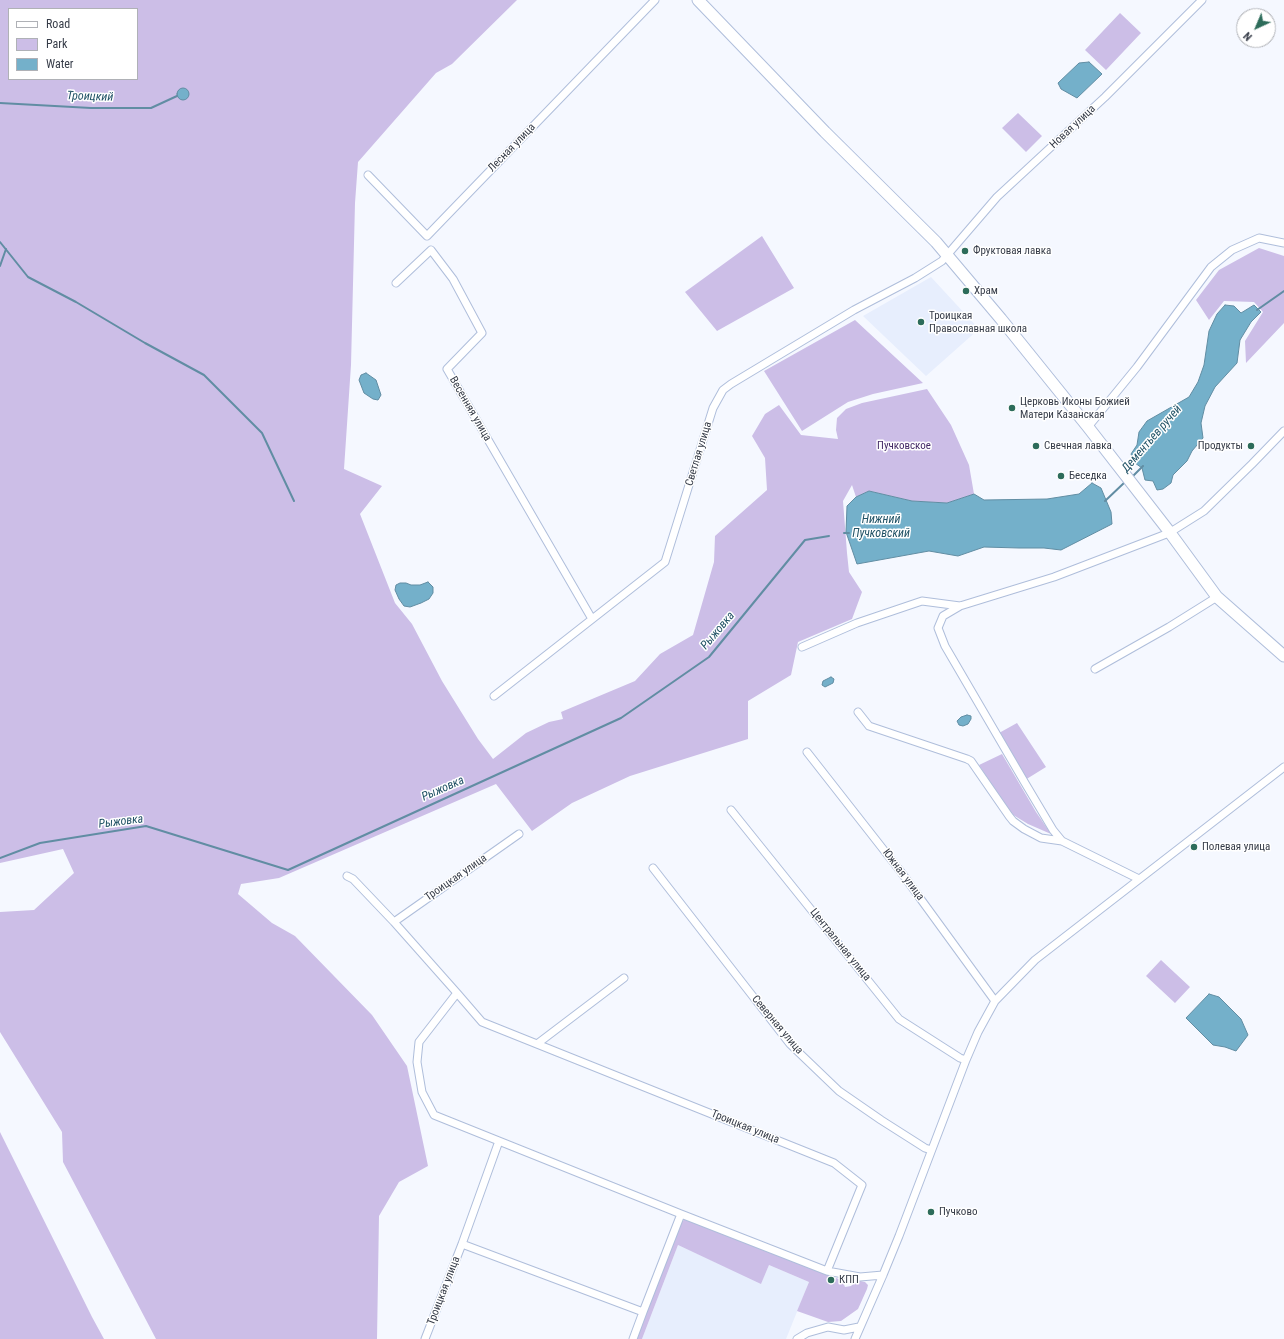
<!DOCTYPE html>
<meta charset="utf-8">
<style>
body{margin:0}
#map{position:relative;width:1284px;height:1339px;overflow:hidden;background:#f5f8ff;font-family:"Roboto Condensed",sans-serif}
canvas{display:block}
.legend{position:absolute;left:8px;top:8px;width:130px;height:72px;box-sizing:border-box;background:#fff;border:1px solid #afb1b6;margin:0;padding:5px 7px;list-style:none;font-size:12px;color:#363c48}
.legend li{display:flex;align-items:center;gap:8px;height:20px}
.legend b{width:20px;border:1px solid #afb1b6}
.north{position:absolute;left:1236px;top:8px;width:40px;height:40px;box-sizing:border-box;background:#fff;border:1px solid #afb1b6;border-radius:50%;rotate:224deg;font-size:11px;font-weight:700;line-height:16px;text-align:center;color:#363c48}
.north::after{content:'';display:block;margin:auto;width:14px;height:18px;background:#2d6c5a;clip-path:polygon(50% 0,100% 100%,50% 72%,0 100%)}
</style>
<div id="map">
<canvas width="1284" height="1339"></canvas>
<ul class="legend">
<li><b style="height:5px;background:#fff"></b>Road</li>
<li><b style="height:11px;background:#ccbee7"></b>Park</li>
<li><b style="height:11px;background:#74b0ca"></b>Water</li>
</ul>
<div class="north">N</div>
</div>
<script>
const c = document.querySelector('canvas').getContext('2d');
c.lineJoin = 'round';
function fill(path, color) { c.fillStyle = color; c.fill(path, 'evenodd'); }
const shape = rows => new Path2D(rows.map(r => 'M' + r).join(''));
function stroke(path, color, width, dash) { c.strokeStyle = color; c.lineWidth = width; c.lineCap = dash ? 'butt' : 'round'; c.setLineDash(dash || []); c.stroke(path); }
function label(font, color, halo, rows, align = 'center') {
  c.font = font + ' "Roboto Condensed",sans-serif'; c.lineWidth = 3; c.setLineDash([]); c.textBaseline = 'middle'; c.strokeStyle = halo; c.fillStyle = color; for (const [text, x, y, turn = 0] of rows) {
    c.save(); c.translate(x, y); c.rotate((+turn || 0) * Math.PI / 180); c.textAlign = isNaN(turn) ? turn : align; if (halo) c.strokeText(text, 0, 0); c.fillText(text, 0, 0); c.restore();
  }
}
const built = shape([
 [931,277,979,329,926,376,863,316],
 [678,1245,761,1283,769,1265,809,1282,786,1339,642,1339]
]);
const green = shape([
 [0,0,517,0,452,64,436,73,358,162,355,203,351,365,344,469,382,486,360,514,395,603,412,624,442,681,478,739,493,759,526,733,549,722,563,719,561,712,635,681,660,654,693,635,714,562,715,536,767,490,765,458,752,436,765,414,779,405,801,435,838,439,836,430,837,418,846,409,862,403,927,389,951,425,969,465,974,494,947,503,912,501,869,491,856,497,852,485,843,501,847,553,849,572,862,592,852,619,798,642,791,675,748,701,748,739,630,776,572,803,532,831,496,784,279,878,241,884,238,894,272,923,295,936,372,1015,407,1066,428,1166,399,1182,379,1216,377,1339,156,1339,63,1162,62,1132,0,1032,0,912,34,910,74,873,63,849,0,863],
 [9,9,137,9,137,79,9,79],
 [1120,13,1141,33,1106,70,1085,50],
 [1018,113,1042,136,1026,152,1002,128],
 [762,236,794,288,717,331,685,292],
 [1259,248,1284,256,1284,323,1246,363,1245,341,1263,312,1254,302,1224,301,1209,320,1196,300,1219,270],
 [855,320,923,383,873,394,848,402,802,431,764,371],
 [1017,723,1046,767,1025,780,999,733],
 [1002,754,1036,812,1051,834,1028,824,1010,813,979,765],
 [1161,960,1190,987,1175,1003,1146,976],
 [0,1132,92,1317,104,1339,0,1339],
 [686,1219,830,1275,827,1281,833,1284,836,1278,842,1280,845,1287,851,1286,856,1281,860,1281,865,1282,868,1285,867,1289,858,1309,841,1321,828,1322,797,1311,809,1282,769,1265,761,1284,678,1245,642,1339,636,1339,682,1221]
]);
const water = shape([
 [1089,62,1102,74,1077,98,1061,89,1058,83,1079,63,1089,62],
 '177 94a6 6 0 1 1 12 0a6 6 0 1 1-12 0Z',
 [1225,305,1234,306,1241,313,1254,305,1261,312,1251,322,1240,340,1237,363,1215,387,1205,406,1201,423,1203,438,1192,451,1187,461,1173,475,1171,483,1163,489,1157,490,1153,481,1145,480,1142,468,1135,463,1131,454,1137,445,1139,432,1147,421,1189,397,1198,382,1204,365,1209,331,1217,314,1225,305],
 [366,373,376,380,381,395,378,400,373,399,364,393,359,380,361,375,366,373],
 [1092,483,1101,488,1111,512,1112,524,1061,550,1044,548,1019,548,984,547,958,556,929,551,857,564,846,532,847,506,856,497,869,491,912,501,947,503,974,494,984,500,1047,499,1079,494,1092,483],
 [428,582,433,587,433,593,429,599,421,603,410,607,404,606,399,599,395,590,396,585,400,583,406,583,411,585,420,585,428,582],
 [831,677,834,679,833,683,825,687,822,685,823,681,831,677],
 [967,715,971,716,971,719,968,724,963,726,959,725,957,721,961,717,967,715],
 [1209,994,1219,997,1241,1019,1248,1035,1236,1051,1225,1047,1213,1045,1186,1018,1209,994]
]);
const stream = shape([
 [0,103,91,108,151,108,177,96],
 [0,242,28,277,76,302,145,343,204,375,262,433,294,501],
 [0,266,6,249],
 [1257,310,1284,291],
 [1132,477,1143,466],
 [1105,501,1125,482],
 [844,533,849,533],
 [0,858,40,843,146,826,288,870,621,718,709,657,805,540,829,536]
]);
const street = shape([
 [368,175,427,236,655,0],
 [396,283,431,250,453,279,482,333,447,369,592,619],
 [1088,427,1137,367,1211,267,1232,250,1259,238,1284,243],
 [960,606,943,616,938,628,945,646,1025,783,1053,830,1062,841,1139,879],
 [802,647,857,623,922,601,960,606,1054,577,1169,533,1204,511,1252,464,1284,431],
 [1095,669,1169,627,1217,597],
 [494,696,665,562,713,408,723,390,731,384,854,310,915,278,942,261,997,197,1105,97,1202,0],
 [858,712,869,726,967,759,971,761,1009,816,1013,821,1024,829,1041,838,1062,841],
 [807,752,901,872,995,1001],
 [731,810,899,1019,960,1058,966,1060],
 [653,868,790,1044,839,1091,881,1120,925,1148,931,1150],
 [347,876,353,879,394,922,457,993],
 [394,922,519,834],
 [457,993,482,1022,834,1163,862,1185,827,1271,681,1214,434,1115,422,1092,417,1062,419,1042,457,993],
 [537,1044,624,978],
 [462,1244,643,1312,633,1339],
 [827,1271,860,1277,883,1275],
 [643,1312,681,1214],
 [425,1339,462,1244,499,1141],
 [797,1339,807,1333,828,1327,844,1330,859,1327],
 [855,1339,883,1275,899,1236,966,1060,978,1032,995,1001,1035,960,1284,767]
]);
const secondary = shape([
 [698,0,825,132,936,242,1001,319,1088,427,1168,530,1217,597,1284,656]
]);
const markers = [
 [965,251,4,"#2d6c5a"],
 [966,291,4,"#2d6c5a"],
 [921,322,4,"#2d6c5a"],
 [1012,408,4,"#2d6c5a"],
 [1036,446,4,"#2d6c5a"],
 [1251,446,4,"#2d6c5a"],
 [1061,476,4,"#2d6c5a"],
 [1194,847,4,"#2d6c5a"],
 [931,1212,4,"#2d6c5a"],
 [831,1280,4,"#2d6c5a"]
];
const streetNames = [
 ["Новая улица",1073,127,-43],
 ["Лесная улица",512,148,-46],
 ["Весенняя улица",470,409,60],
 ["Светлая улица",699,454,-73],
 ["Южная улица",903,875,53],
 ["Троицкая улица",456,878,-35],
 ["Центральная улица",840,945,51],
 ["Северная улица",777,1025,50],
 ["Троицкая улица",745,1127,22],
 ["Троицкая улица",444,1291,-69]
];
const poiNames = [
 ["Фруктовая лавка",973,251],
 ["Храм",974,291],
 ["Троицкая",929,316],
 ["Православная школа",929,329],
 ["Церковь Иконы Божией",1020,402],
 ["Матери Казанская",1020,415],
 ["Свечная лавка",1044,446],
 ["Продукты",1243,446,"right"],
 ["Беседка",1069,476],
 ["Полевая улица",1202,847],
 ["Пучково",939,1212],
 ["КПП",839,1280]
];
const parkNames = [
 ["Пучковское",904,446]
];
const waterNames = [
 ["Троицкий",90,97,2],
 ["Дементьев ручей",1152,439,-49],
 ["Нижний",881,520],
 ["Пучковский",881,534],
 ["Рыжовка",718,631,-50],
 ["Рыжовка",443,789,-24],
 ["Рыжовка",121,822,-7]
];
fill(built, '#e7eefd');
fill(green, '#ccbee7');
fill(water, '#74b0ca');
stroke(water, '#618da3', 1);
stroke(stream, '#618da3', 2);
stroke(street, '#afbedb', 9);
stroke(secondary, '#afbedb', 13);
stroke(street, '#fff', 7);
stroke(secondary, '#fff', 11);
for (const [x, y, r, color] of markers) { const dot = new Path2D(); dot.arc(x, y, r, 0, 2 * Math.PI); c.fillStyle = color; c.fill(dot); stroke(dot, '#fff', 1.5); }
label('11px', '#363c48', '#fff', streetNames);
label('11px', '#363c48', '#fff', poiNames, 'left');
label('11px', '#442a66', '#fff', parkNames);
label('italic 12px', '#225366', '#fff', waterNames);
</script>
